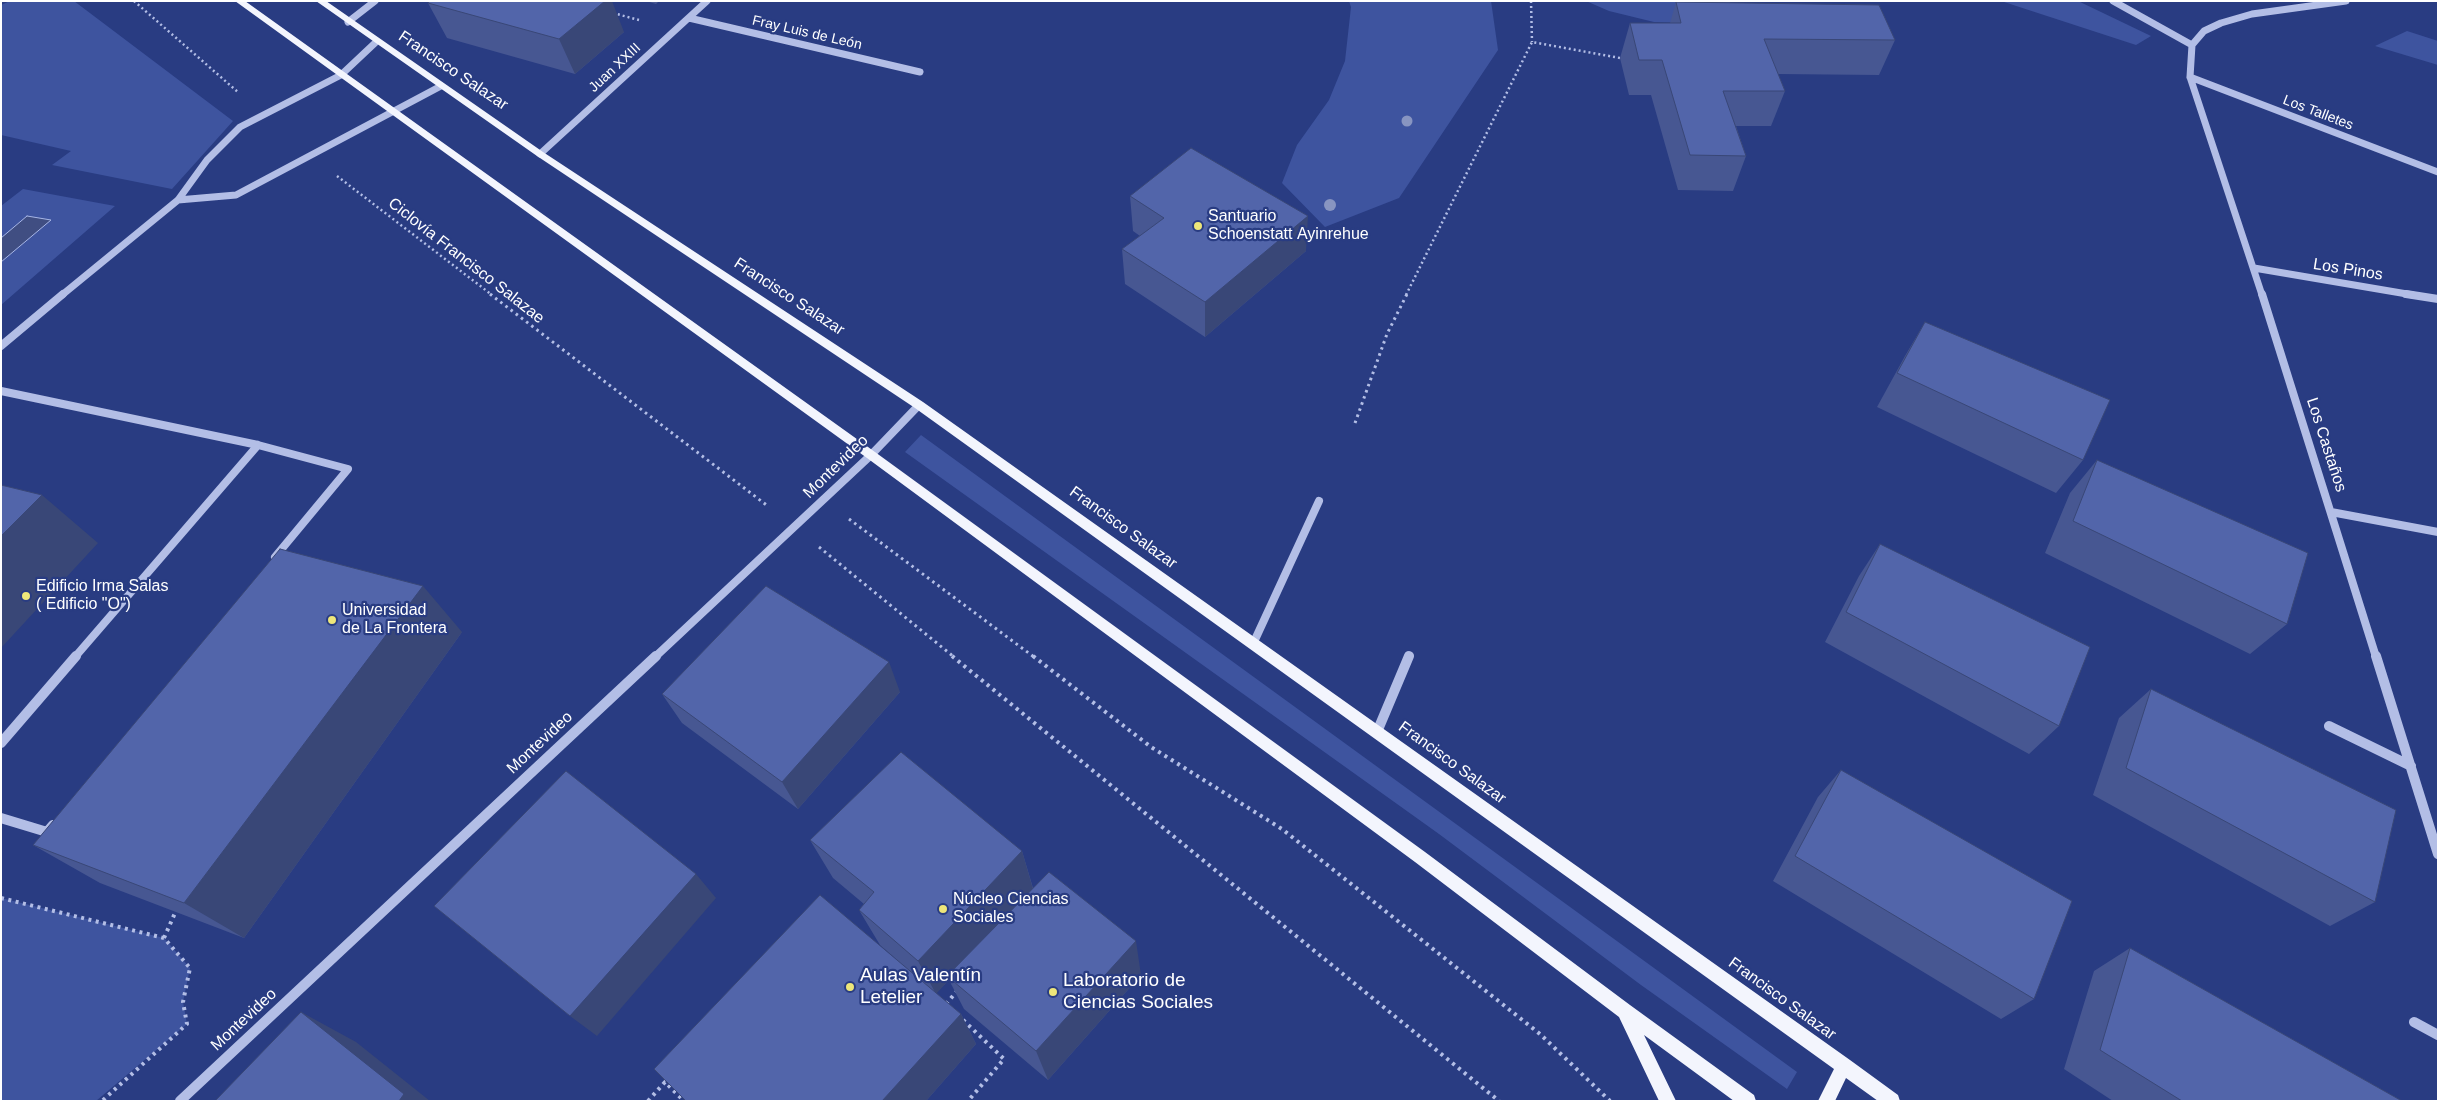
<!DOCTYPE html>
<meta charset="utf-8">
<style>
body{margin:0}
#map{position:relative;width:2439px;height:1102px;overflow:hidden;background:#293c82;font-family:Arial,sans-serif}
canvas{display:block}
.frame{position:absolute;inset:0;border:2px solid #fff;pointer-events:none}
</style>
<div id="map">
<canvas width="2439" height="1102"></canvas>
<div class="frame"></div>
</div>
<script>
const c = document.querySelector('canvas').getContext('2d');
c.lineJoin = 'round';
function fill(path, color) { c.fillStyle = color; c.fill(path, 'evenodd'); }
const shape = rows => new Path2D(rows.map(r => 'M' + r).join(''));
function stroke(path, color, width, dash) { c.strokeStyle = color; c.lineWidth = width; c.lineCap = dash ? 'butt' : 'round'; c.setLineDash(dash || []); c.stroke(path); }
function label(font, color, halo, rows, align = 'center') {
  c.font = font + ' Arial,sans-serif'; c.lineWidth = 4.5; c.setLineDash([]); c.textBaseline = 'middle'; c.strokeStyle = halo; c.fillStyle = color; for (const [text, x, y, turn = 0] of rows) {
    c.save(); c.translate(x, y); c.rotate((+turn || 0) * Math.PI / 180); c.textAlign = isNaN(turn) ? turn : align; if (halo) c.strokeText(text, 0, 0); c.fillText(text, 0, 0); c.restore();
  }
}
const green = shape([
 [10,1,74,1,233,121,172,189,52,165,71,151,1,135,1,5],
 [1349,1,1491,1,1498,50,1399,198,1325,227,1282,183,1297,145,1329,100,1345,61,1351,7],
 [1586,1,1731,1,1723,14,1694,23,1654,22,1609,11],
 [2001,1,2078,1,2151,36,2136,45],
 [2407,31,2438,41,2438,65,2375,46],
 [23,189,115,206,1,305,1,206],
 [921,435,1797,1072,1787,1089,1641,985,1439,834,905,452],
 [1,898,164,938,190,968,183,1002,187,1024,96,1101,1,1101]
]);
const water = shape([
 [27,216,51,220,1,262,1,238,27,216]
]);
const pathFar2 = shape([
 [134,1,239,93],
 [1531,1,1532,42],
 [613,13,639,20],
 [337,176,492,295],
 [1406,295,1532,42,1620,58]
]);
const pathFar1 = shape([
 [490,294,769,507],
 [1355,423,1387,334,1407,294],
 [849,519,1034,657],
 [819,547,954,657]
]);
const path = shape([
 [952,656,1499,1101],
 [1033,656,1151,747,1282,829,1540,1034,1610,1101],
 [1,898,164,938,190,968,183,1002,187,1024,102,1101],
 [164,938,175,913],
 [946,1004,958,990],
 [963,1020,1004,1059,968,1101],
 [648,1101,665,1082,684,1101]
]);
const minorFar2 = shape([
 [2113,1,2192,45],
 [689,18,920,72],
 [348,22,375,1],
 [2192,45,2190,77,2262,295],
 [2192,45,2204,31,2221,23,2252,14,2346,1],
 [2190,77,2438,172],
 [540,154,707,1],
 [178,200,236,195,441,86],
 [2254,268,2413,295],
 [62,295,178,200,207,160,240,127,341,75,376,42]
]);
const minorFar1 = shape([
 [2262,294,2376,657],
 [2406,294,2438,299],
 [1,346,63,294],
 [1,391,258,445,348,469,275,557],
 [2331,512,2438,532],
 [1253,644,1319,501],
 [75,657,258,445],
 [655,657,871,455,919,405]
]);
const minor = shape([
 [2376,656,2438,854],
 [2329,726,2411,766],
 [1377,732,1409,656],
 [1,743,76,656],
 [1,818,47,832,53,825],
 [2414,1022,2438,1035],
 [180,1101,656,656]
]);
const major = shape([
 [235,1,245,1,875,452,1425,852,1630,1005,1754,1095,1756,1101,1734,1101,1644,1035,1676,1101,1659,1101,1619,1017,1415,862,867,458,235,1],
 [316,1,326,1,543,152,923,402,1850,1060,1898,1095,1900,1101,1878,1101,1846,1078,1835,1101,1818,1101,1834,1069,915,408,537,156,316,1]
]);
const trees = [
 [1407,121,5.5],
 [1330,205,6]
];
const wall = shape([
 [646,1,659,1,656,4],
 [1676,2,1895,40,1879,75,1778,74,1785,91,1771,126,1736,126,1746,156,1733,191,1678,190,1651,95,1629,95,1620,58,1630,23,1670,23],
 [428,3,624,32,575,74,447,38],
 [1130,196,1306,251,1205,337,1125,284,1122,249,1140,236,1133,231],
 [1925,322,2083,460,2056,493,1877,407,1905,356],
 [2097,460,2287,624,2250,654,2045,553,2070,493],
 [1880,544,2059,726,2029,754,1825,642,1859,576],
 [462,632,244,938,100,883,33,845],
 [2151,689,2375,902,2330,926,2093,795,2119,718],
 [900,692,798,809,682,723,662,694],
 [1841,770,2034,999,2001,1019,1773,881,1818,797],
 [810,840,1022,851,1033,888,1141,975,1048,1080,964,1009,949,980,936,993,961,1014,976,1044,926,1101,686,1101,896,959,880,945,859,910,864,904,833,878],
 [2130,948,2402,1101,2113,1101,2064,1069,2094,971]
]);
const shadedWall = shape([
 [605,1,612,1,624,32,575,74,559,39],
 [1308,216,1306,251,1205,337,1205,302],
 [42,495,98,543,1,648,1,536],
 [423,586,462,632,244,938,184,903],
 [889,662,900,692,798,809,782,782],
 [1022,851,1033,889,947,976,949,980,936,994,918,961],
 [696,874,716,898,597,1036,570,1016],
 [1136,941,1141,975,1048,1080,1036,1051],
 [301,1012,356,1042,430,1101,399,1101],
 [961,1014,976,1044,926,1101,882,1101]
]);
const building = shape([
 [430,1,605,1,559,39,428,3,430,1],
 [1676,2,1879,5,1895,40,1764,39,1785,91,1723,91,1746,156,1690,155,1662,60,1639,60,1630,23,1681,23,1676,2],
 [1191,148,1308,216,1205,302,1122,249,1164,218,1130,196,1191,148],
 [1925,322,2110,400,2083,460,1897,373,1925,322],
 [2097,460,2308,553,2287,624,2073,521,2097,460],
 [1,485,42,495,1,536,1,485],
 [1880,544,2090,647,2059,726,1846,612,1880,544],
 [280,549,423,586,184,903,33,845,280,549],
 [766,586,889,662,782,782,662,694,766,586],
 [2151,689,2396,810,2375,902,2126,768,2151,689],
 [901,752,1022,851,918,961,859,910,874,892,810,840,901,752],
 [1841,770,2072,901,2034,999,1795,856,1841,770],
 [566,771,696,874,570,1016,434,906,566,771],
 [1049,872,1136,941,1036,1051,947,976,1049,872],
 [820,895,961,1014,882,1101,686,1101,654,1069,820,895],
 [2130,948,2402,1101,2182,1101,2100,1050,2130,948],
 [301,1012,404,1094,399,1101,215,1101,301,1012]
]);
const markers = [
 [1198,226,5,"#ede67a"],
 [26,596,5,"#ede67a"],
 [332,620,5,"#ede67a"],
 [943,909,5,"#ede67a"],
 [850,987,5,"#ede67a"],
 [1053,992,5,"#ede67a"]
];
const farStreetnames = [
 ["Fray Luis de León",807,33,13],
 ["Juan XXIII",615,68,-43],
 ["Los Talletes",2318,113,21]
];
const streetNames = [
 ["Francisco Salazar",453,71,34],
 ["Ciclovía Francisco Salazae",466,261,38],
 ["Los Pinos",2348,270,9],
 ["Francisco Salazar",789,297,33],
 ["Los Castaños",2326,445,72],
 ["Montevideo",836,467,-44],
 ["Francisco Salazar",1123,528,36],
 ["Montevideo",540,743,-43],
 ["Francisco Salazar",1452,763,36],
 ["Francisco Salazar",1782,999,36],
 ["Montevideo",244,1020,-43]
];
const poiNames = [
 ["Santuario",1208,217],
 ["Schoenstatt Ayinrehue",1208,235],
 ["Edificio Irma Salas",36,587],
 ["( Edificio \"O\")",36,605],
 ["Universidad",342,611],
 ["de La Frontera",342,629],
 ["Núcleo Ciencias",953,900],
 ["Sociales",953,918]
];
const nearPoinames = [
 ["Aulas Valentín",860,976],
 ["Letelier",860,998],
 ["Laboratorio de",1063,981],
 ["Ciencias Sociales",1063,1003]
];
fill(green, '#3e549f');
fill(water, '#404e82');
stroke(water, '#a7b6e6', 1);
stroke(pathFar2, '#b3bee6', 2.5, [2, 3]);
stroke(pathFar1, '#b3bee6', 3, [2.5, 4]);
stroke(path, '#b3bee6', 4, [3, 4.5]);
stroke(minorFar2, '#b3bee6', 7);
stroke(minorFar1, '#b3bee6', 8);
stroke(minor, '#b3bee6', 10);
fill(major, '#f3f5fd');
c.fillStyle = '#8895c1';
for (const [x, y, r] of trees) { c.beginPath(); c.arc(x, y, r, 0, 2 * Math.PI); c.fill(); }
fill(wall, '#475792');
fill(shadedWall, '#394777');
fill(building, '#5265aa');
stroke(building, '#394777', 1);
for (const [x, y, r, color] of markers) { const dot = new Path2D(); dot.arc(x, y, r, 0, 2 * Math.PI); c.fillStyle = color; c.fill(dot); stroke(dot, '#293c82', 2); }
label('14px', '#fff', '#293c82', farStreetnames);
label('16px', '#fff', '#293c82', streetNames);
label('16px', '#fff', '#293c82', poiNames, 'left');
label('19px', '#fff', '#293c82', nearPoinames, 'left');
</script>
